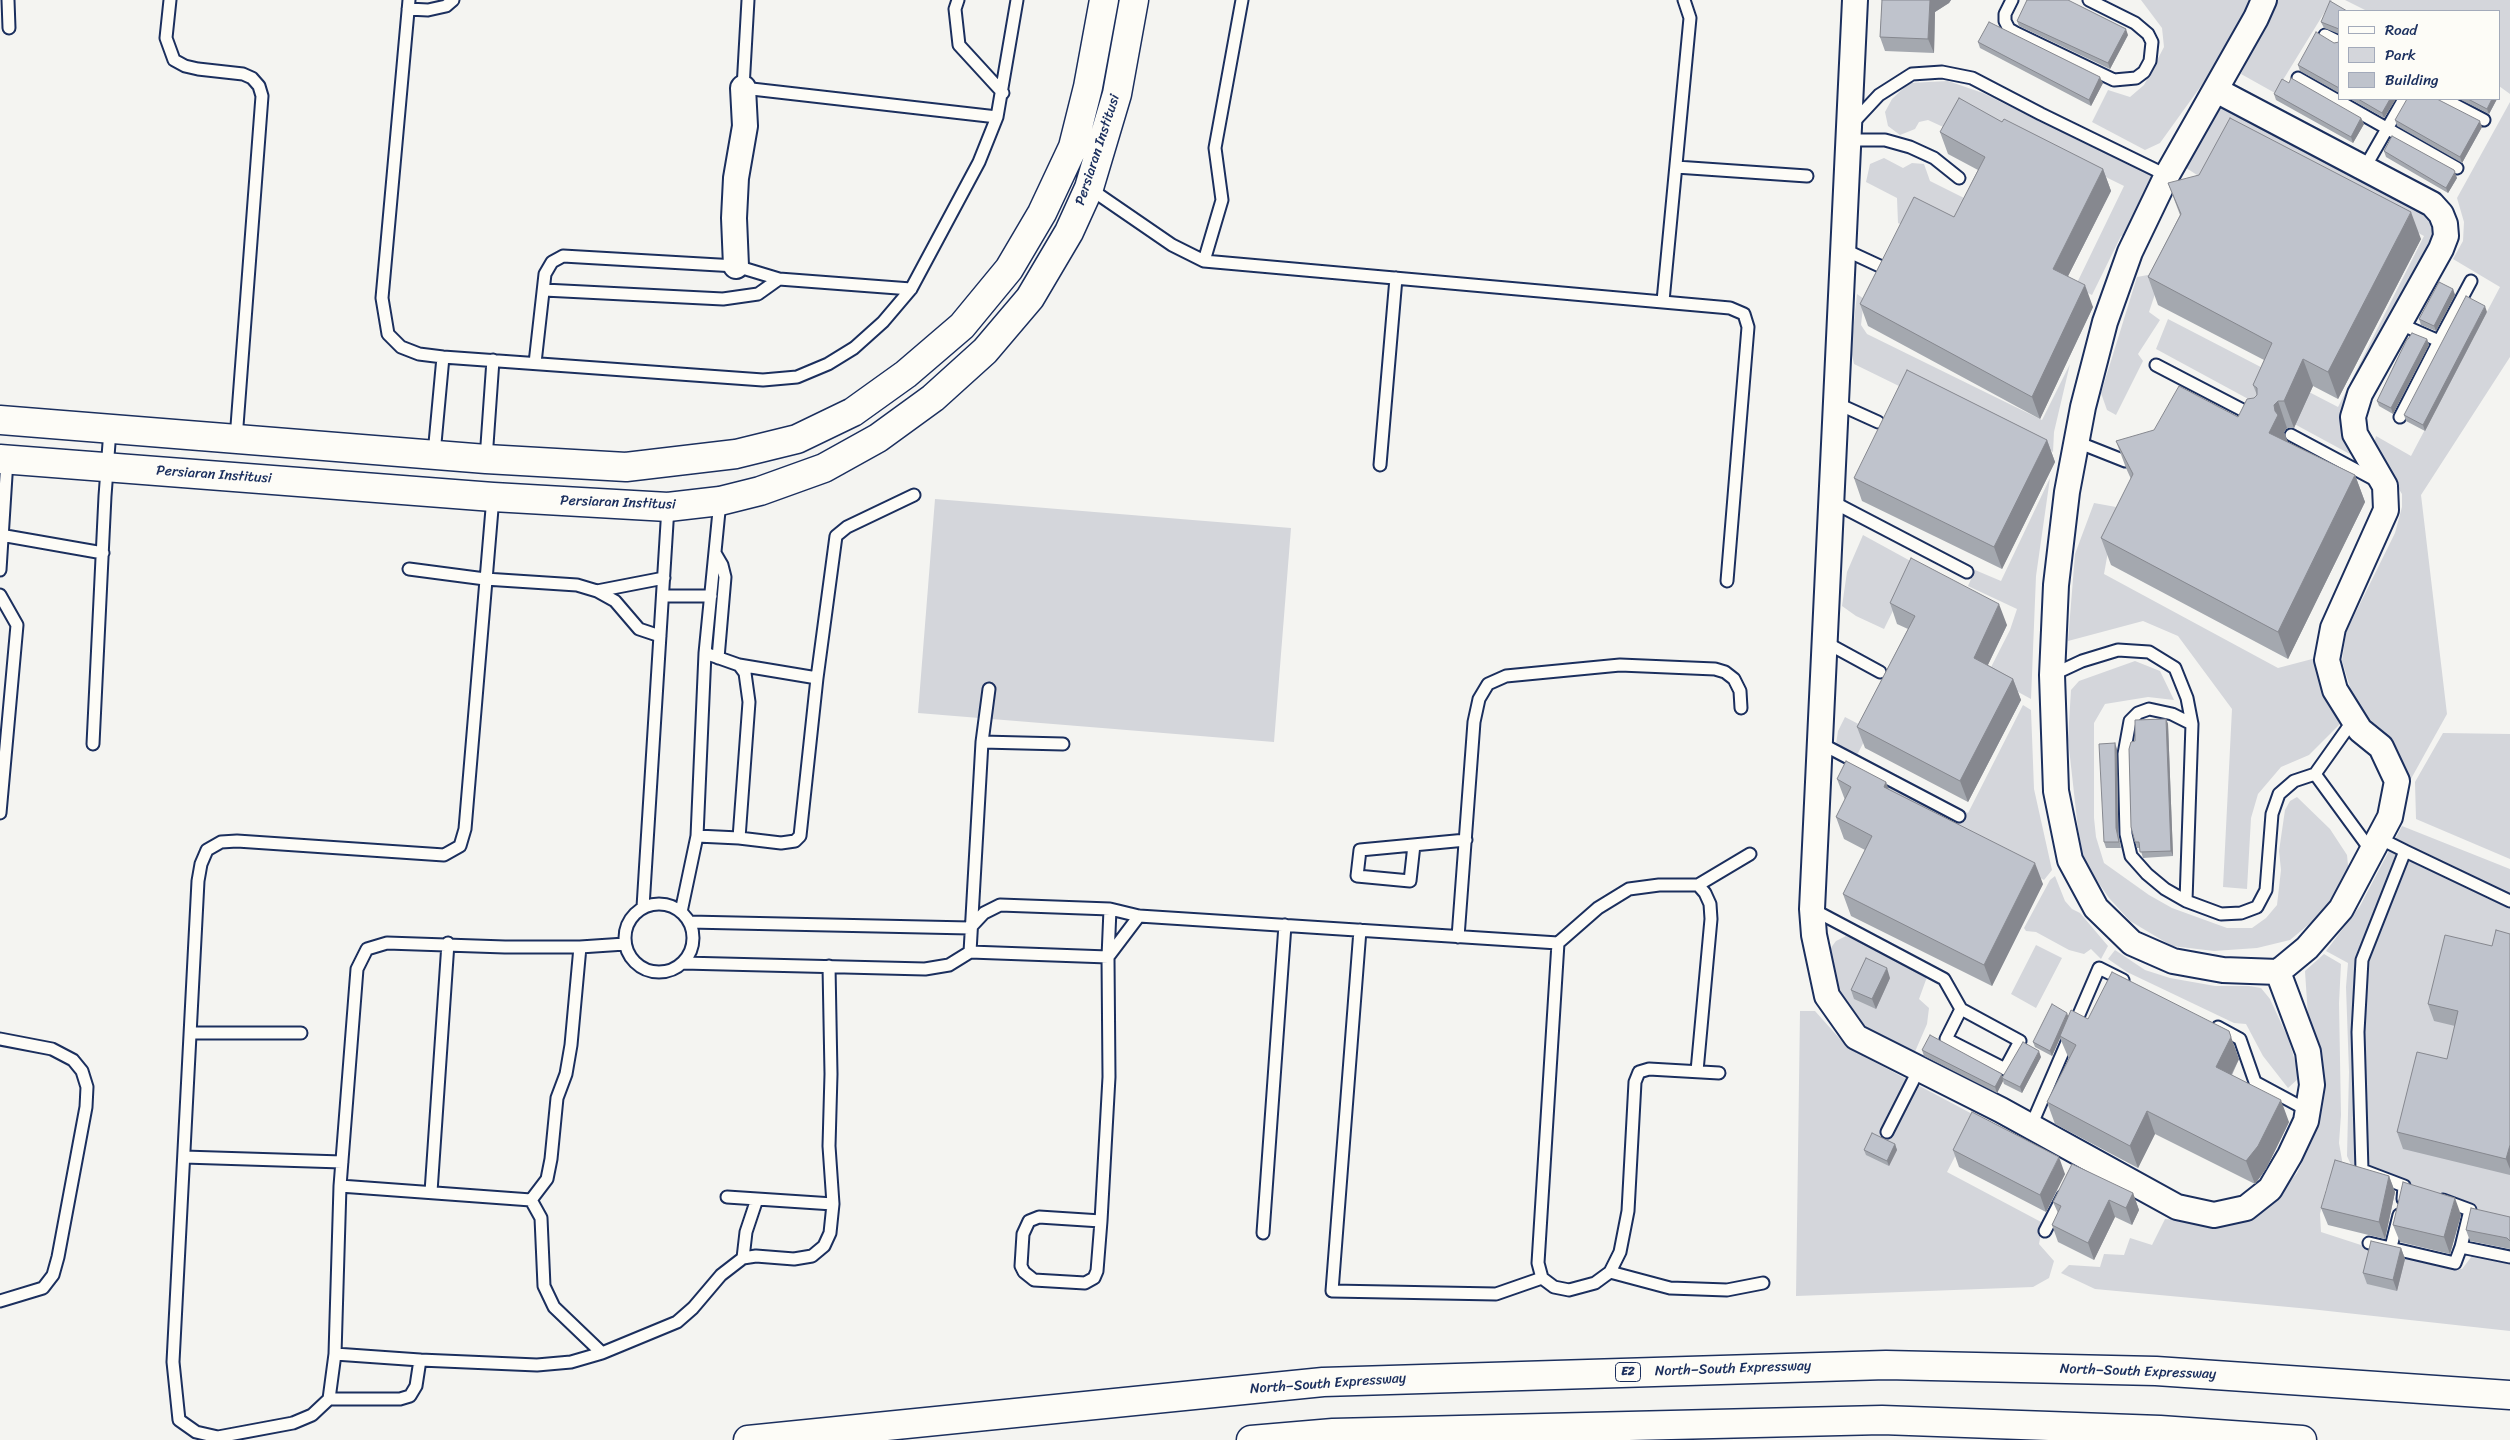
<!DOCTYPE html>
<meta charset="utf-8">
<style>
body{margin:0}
#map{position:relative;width:2510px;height:1440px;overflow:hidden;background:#f4f4f1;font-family:Sriracha,sans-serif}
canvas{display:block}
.legend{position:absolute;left:2338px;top:10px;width:162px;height:90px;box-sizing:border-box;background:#fdfcf7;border:1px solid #a3aaba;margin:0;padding:6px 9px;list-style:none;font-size:15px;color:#1b2f5e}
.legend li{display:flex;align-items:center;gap:10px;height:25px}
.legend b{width:25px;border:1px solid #a3aaba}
</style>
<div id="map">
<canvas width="2510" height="1440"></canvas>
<ul class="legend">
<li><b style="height:6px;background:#fdfcf7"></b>Road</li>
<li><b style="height:14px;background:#d4d6db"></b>Park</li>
<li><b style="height:14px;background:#bfc3cc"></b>Building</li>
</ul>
</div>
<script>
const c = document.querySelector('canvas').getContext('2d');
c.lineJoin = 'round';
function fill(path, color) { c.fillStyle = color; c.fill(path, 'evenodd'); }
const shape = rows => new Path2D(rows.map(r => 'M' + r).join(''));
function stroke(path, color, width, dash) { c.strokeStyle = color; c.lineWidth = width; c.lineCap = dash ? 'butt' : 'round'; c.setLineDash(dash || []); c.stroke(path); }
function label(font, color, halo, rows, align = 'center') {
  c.font = font + ' Sriracha,sans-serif'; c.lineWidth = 5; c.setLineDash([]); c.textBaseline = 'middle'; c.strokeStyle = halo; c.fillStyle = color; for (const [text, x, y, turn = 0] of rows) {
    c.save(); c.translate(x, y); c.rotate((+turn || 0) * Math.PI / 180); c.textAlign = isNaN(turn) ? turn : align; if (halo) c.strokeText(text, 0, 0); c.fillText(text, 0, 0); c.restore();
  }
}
const green = shape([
 [2141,0,2253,0,2234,40,2160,143,2145,150,2092,122,2108,90,2130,97,2144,85,2164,47,2162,28],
 [2275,0,2332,0,2275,93,2241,74],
 [2345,0,2510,0,2510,94,2499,86,2499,11,2367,11],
 [1948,81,1983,93,2037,120,2141,167,2153,177,2133,233,2121,236,2092,295,2075,287,2124,186,1964,107,1952,131,1928,120,1919,122,1915,129,1900,135,1888,126,1885,112,1892,99,1909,83],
 [2217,98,2433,212,2438,227,2367,363,2359,459,2156,349,2168,319,2338,407,2424,236,2234,136,2208,182,2180,164],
 [2510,102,2510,357,2421,495,2447,714,2407,786,2386,737,2356,707,2342,661,2346,632,2395,533,2402,507,2402,494,2388,472,2371,455,2376,436,2411,456,2500,287,2453,259,2463,241,2464,222,2457,198],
 [1884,158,1903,168,1912,163,1924,164,1930,181,1964,198,1953,222,1913,230,1898,223,1897,198,1866,182,1870,164],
 [2153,274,2159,282,2149,312,2160,320,2138,354,2143,361,2116,415,2107,410,2101,393,2137,277],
 [1857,294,1864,299,1861,325,1867,334,2042,420,2070,364,2054,432,2053,452,1908,379,1903,388,1854,364,1851,350],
 [2050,478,2036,576,2031,699,1987,675,2010,630,2017,609,1968,586,1975,570,2001,581],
 [935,499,1291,528,1274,742,918,713],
 [2094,503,2116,507,2104,574,2278,668,2316,658,2340,724,2309,755,2281,767,2258,794,2251,818,2247,889,2223,887,2232,709,2178,636,2143,621,2068,641,2075,554],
 [1863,535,1916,564,1884,629,1856,616,1842,606,1847,572],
 [2135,661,2160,671,2174,700,2148,697,2105,704,2094,723,2094,818,2096,837,2104,863,2149,895,2172,908,2227,928,2252,928,2266,918,2277,905,2281,870,2279,851,2285,810,2290,801,2297,797,2330,829,2347,855,2349,876,2325,911,2290,940,2257,948,2214,951,2172,946,2130,921,2109,898,2084,862,2078,829,2068,739,2071,690,2079,681],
 [2023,705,2031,710,2034,789,2052,870,2044,880,1863,786,1874,765,1968,813],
 [1845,717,1870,730,1857,755,1836,744,1838,731],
 [2443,733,2510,734,2510,859,2416,819,2415,782],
 [2402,826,2510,869,2510,1221,2356,1176,2347,1156,2349,1072,2346,987,2348,963,2326,951,2360,906],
 [2055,876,2065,901,2072,909,2080,913,2108,946,2101,959,2091,949,2084,954,2069,950,2036,932,2026,931,2024,928,2050,880],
 [1846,936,1860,940,1927,977,1919,999,1929,1008,1927,1024,1914,1054,1858,1025,1835,996,1830,949,1836,941],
 [2036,945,2062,958,2036,1008,2011,994],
 [2115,950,2145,970,2170,978,2215,986,2249,986,2261,988,2270,999,2288,1038,2300,1077,2288,1088,2263,1056,2246,1024,2234,1023,2127,972,2108,959],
 [2324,954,2341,964,2339,1003,2341,1115,2339,1143,2343,1166,2326,1188,2320,1214,2321,1232,2364,1246,2462,1269,2472,1256,2510,1263,2510,1331,2310,1309,2095,1289,2061,1273,2069,1265,2100,1267,2104,1254,2124,1255,2130,1238,2152,1245,2165,1219,2225,1224,2267,1209,2297,1173,2313,1139,2322,1098,2319,1045,2308,1017,2305,971],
 [1800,1011,1815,1011,1848,1048,1976,1116,1947,1172,2043,1223,2039,1244,2054,1261,2049,1278,2033,1287,1796,1296]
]);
const lane = shape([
 [8,0,9,28],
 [170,0,166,38,174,60,185,66,198,69,243,74,252,78,259,86,262,96,236,439],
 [409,0,382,298,388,334,401,347,419,354,443,357,763,380,797,377,828,364,854,348,883,322,911,289,979,162,997,117,1017,0],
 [748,0,743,88,997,117],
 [958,0,955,9,959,45,1003,93],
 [2012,0,2005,14,2005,21,2009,29,2016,33,2114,80,2136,78,2144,72,2150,61,2152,42,2148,34,2135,23,2089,0],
 [408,9,428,10,446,6,453,0],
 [2325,35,2339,42],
 [2298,78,2457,168],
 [2444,99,2484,120],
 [1852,124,1879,95,1912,74,1942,72,1972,78,2041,114,2168,176],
 [1848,140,1885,140,1910,147,1934,158,1959,178],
 [1676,167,1807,176],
 [2364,169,2404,99],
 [1089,188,1172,245,1204,261,1730,308,1744,314,1748,327,1727,581],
 [1843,249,1884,268],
 [1204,261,1222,200,1215,148,1242,0],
 [544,290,723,299,758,294,779,279],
 [1663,301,1690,18,1684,0],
 [2398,323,2439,341,2400,417],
 [2439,341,2471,281],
 [535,363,545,274,552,262,563,256,736,266,779,279,911,289],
 [2156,365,2254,416],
 [1836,403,1878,422],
 [2291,435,2377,481],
 [2077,442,2125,461],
 [434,454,443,357],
 [486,459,493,360],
 [1380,465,1396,278],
 [493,497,465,829,460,846,444,855,237,841,221,842,207,850,201,864,198,881,173,1362,179,1420,196,1432,218,1437,293,1423,312,1415,329,1399,335,1354,340,1186,357,969,367,949,387,943,505,947,580,947,625,944],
 [1831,501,1967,572],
 [0,535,103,553],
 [715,553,722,565,725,577,718,658],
 [409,569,485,579,577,585,597,591,615,601,639,629,660,636],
 [0,570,7,460],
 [597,591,664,578],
 [0,595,17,625,0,813],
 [663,596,711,596],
 [1825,642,1880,672],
 [705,653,739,665,817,678],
 [2052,675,2082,661,2118,650,2149,652,2175,668,2187,698,2192,724,2186,901],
 [2192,724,2172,714,2149,709,2138,713,2130,721,2124,754,2126,834,2131,856,2147,874,2165,889,2186,901,2221,914,2241,913,2257,907,2266,890,2272,814,2279,794,2294,781,2315,774,2354,719],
 [982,742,1063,744],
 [1820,743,1959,816],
 [93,744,105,496,110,430],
 [2315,774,2372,852],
 [697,836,739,838,749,702,745,673,739,665],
 [739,838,781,843,795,841,800,836,817,678,836,536,847,527,914,495],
 [2379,838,2405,851,2362,960,2358,1032,2362,1170,2404,1186,2403,1199],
 [1414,845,1410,881,1357,876,1360,850,1466,840],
 [2405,851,2510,901],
 [1750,854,1698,885,1659,885,1629,889,1598,908,1558,943,1538,1263,1542,1278,1554,1287,1569,1290,1595,1283,1610,1272,1670,1288,1727,1290,1763,1283],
 '625 938a34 34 0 1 1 68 0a34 34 0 1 1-68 0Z',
 [643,907,668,507],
 [1812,909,1944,979,1961,1009,2020,1041,2005,1069,1946,1039,1961,1009],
 [681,912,697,836,705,653,720,501],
 [689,922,970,928,984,913,1000,905,1110,909,1139,916,1558,943],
 [1360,930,1332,1291,1496,1294,1542,1278],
 [1458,937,1474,722,1479,699,1488,684,1506,676,1620,665,1715,669,1725,672,1734,679,1740,691,1741,708],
 [970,952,982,742,989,689],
 [683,963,925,969,949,965,970,952,1108,957,1139,916],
 [2218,1027,2240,1039,2255,1082,2307,1110],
 [191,1033,301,1033],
 [0,1039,52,1049,73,1060,82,1071,87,1087,86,1107,58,1257,53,1275,43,1288,0,1301],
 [1697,1071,1711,919,1710,904,1705,893,1698,885],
 [2031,1126,2099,968,2123,980],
 [1887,1132,1919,1069],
 [184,1157,342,1162],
 [340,1186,531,1200],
 [431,1192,448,943],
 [727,1197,833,1204],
 [531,1200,547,1179,551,1159,557,1098,566,1074,571,1045,580,947],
 [531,1200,541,1218,544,1286,554,1307,602,1353],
 [2443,1200,2470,1210,2461,1247],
 [1101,1221,1097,1271,1094,1278,1085,1283,1034,1280,1024,1272,1021,1266,1023,1234,1029,1221,1039,1217,1101,1221,1109,1077,1108,957,1110,909],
 [2045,1231,2063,1196],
 [1263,1233,1285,925],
 [2369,1243,2455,1263,2461,1247,2510,1257],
 [2391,1247,2399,1215],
 [743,1258,746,1232,757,1199],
 [1610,1272,1620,1252,1628,1211,1635,1082,1639,1072,1649,1069,1719,1073],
 [335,1354,420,1360,537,1365,571,1362,602,1353,677,1322,693,1308,721,1275,743,1258,756,1256,794,1259,812,1256,824,1246,830,1233,833,1204,829,1146,831,1074,829,966],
 [329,1399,400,1399,410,1396,416,1386,420,1360]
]);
const street = shape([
 [1855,0,1812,909,1814,935,1827,996,1856,1037,2001,1110,2177,1207,2214,1215,2246,1208,2270,1189,2290,1155,2306,1121,2312,1085,2308,1052,2278,972],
 [2216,90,2432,204,2441,214,2445,224,2446,236,2441,249,2360,394,2353,417,2355,434,2385,486,2386,510,2333,628,2327,660,2335,690,2360,730,2381,747,2397,781,2390,817,2341,909,2307,948,2278,972,2223,970,2173,961,2132,943,2096,908,2070,860,2056,791,2052,675,2056,585,2067,492,2083,407,2105,322,2130,252,2167,175,2256,18,2264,0],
 [736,266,734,218,736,178,745,126,743,88]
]);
const secondary = shape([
 [0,420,486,459,626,467,736,454,797,439,853,412,906,374,962,326,1009,269,1042,213,1073,147,1088,87,1104,0],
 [0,459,493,497,668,507,720,501,760,491,824,468,878,438,933,398,985,351,1030,298,1069,232,1089,188,1117,94,1134,0]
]);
const highway = shape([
 [748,1440,1323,1382,1886,1365,2156,1371,2510,1395],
 [1251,1440,1333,1433,1882,1420,2160,1430,2302,1440]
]);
const wall = shape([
 [1882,0,1951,0,1949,3,1935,12,1934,53,1885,51,1880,37],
 [2339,11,2339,34,2324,28,2321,22],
 [2017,21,2128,35,2110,69,2019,26],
 [1978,42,2103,83,2091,106,1980,48],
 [2339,42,2339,93,2300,71,2298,65,2334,43],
 [2274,94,2361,118,2364,124,2353,143,2276,100],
 [2350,99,2396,99,2384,118],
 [2459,99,2497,99,2489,114],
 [2438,100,2482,127,2462,163,2397,126,2395,120],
 [2002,122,2103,169,2111,191,2068,276,2093,307,2040,419,1868,326,1860,304,1954,217,1978,170,1948,154,1940,132],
 [2384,151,2457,178,2448,193,2386,157],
 [2168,183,2421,239,2338,399,2313,386,2294,428,2287,428,2284,432,2287,442,2355,475,2365,502,2288,659,2111,565,2101,538,2131,479,2126,468,2116,441,2238,417,2257,395,2253,385,2264,360,2158,305,2148,277,2180,215],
 [2453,289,2455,295,2436,331,2421,325,2419,319],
 [2487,312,2425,431,2406,421,2404,415],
 [2408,339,2427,339,2429,345,2393,414,2379,406,2377,401],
 [2047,440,2055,462,2002,569,1862,501,1854,478],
 [1890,603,2007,625,1988,665,2013,679,2021,700,1968,802,1865,748,1857,727,1908,629,1897,624],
 [2166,719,2168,724,2173,856,2143,858,2140,848,2137,848,2135,842,2135,741],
 [2117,749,2118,834,2121,848,2106,848,2104,842],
 [1837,779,1886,782,1888,789,2043,884,1992,986,1851,916,1843,894,1865,850,1844,839,1836,817,1845,800],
 [2510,934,2510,1175,2403,1149,2397,1132,2447,1059,2455,1026,2434,1021,2428,1004,2492,946],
 [1890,978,1876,1009,1854,999,1851,990],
 [2069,1017,2088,1019,2239,1059,2232,1075,2289,1122,2266,1169,2255,1184,2155,1134,2138,1168,2055,1124,2047,1102,2069,1059,2060,1038,2052,1056,2035,1047,2033,1042],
 [1922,1050,2003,1077,2041,1057,2022,1093,2004,1084,2003,1081,1997,1093,1924,1056],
 [1895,1144,1897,1150,1889,1166,1866,1155,1864,1150],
 [1953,1150,2065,1174,2046,1212,1959,1167],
 [2389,1176,2395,1192,2385,1239,2328,1225,2321,1208],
 [2133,1193,2139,1210,2132,1225,2115,1217,2094,1260,2058,1242,2052,1225,2058,1213,2053,1202],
 [2461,1215,2450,1254,2400,1242,2393,1225],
 [2510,1217,2510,1249,2470,1241,2466,1230],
 [2401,1248,2405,1259,2397,1291,2367,1284,2363,1273]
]);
const shadedWall = shape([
 [1930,0,1951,0,1949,3,1935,12,1934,53,1928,39],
 [2126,29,2128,35,2110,69,2108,63],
 [2100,77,2103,83,2091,106,2089,100],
 [2390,99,2396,99,2384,118,2382,113],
 [2492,99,2497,99,2489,114,2487,109],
 [2361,118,2364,124,2353,143,2351,137],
 [2480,121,2482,127,2462,163,2460,157],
 [2103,169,2111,191,2061,290,2053,269],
 [2455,172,2457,178,2448,193,2446,188],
 [2411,212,2421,239,2338,399,2328,372],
 [2085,285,2093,307,2040,419,2032,397],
 [2453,289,2455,295,2436,331,2434,326],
 [2485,306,2487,312,2425,431,2423,425],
 [2427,339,2429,345,2393,414,2391,408],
 [2303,359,2313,386,2294,428,2284,401],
 [2278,401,2287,428,2284,432,2288,442,2269,433,2275,411,2274,405],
 [2047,440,2055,462,2002,569,1994,547],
 [2355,475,2365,502,2288,659,2278,632],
 [1999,604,2007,625,1981,679,1974,658],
 [2013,679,2021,700,1968,802,1960,781],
 [2166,719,2168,724,2173,856,2171,851],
 [2115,743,2117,749,2118,834,2121,848,2116,828],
 [1886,782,1894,804,1884,787],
 [2035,863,2043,884,1992,986,1984,965],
 [1887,968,1890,978,1876,1009,1872,999],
 [2067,1013,2069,1018,2052,1056,2050,1051],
 [2229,1031,2239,1059,2224,1089,2216,1067],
 [2039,1051,2041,1057,2022,1093,2020,1087],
 [2002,1074,2003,1081,1997,1093,1995,1087],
 [2281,1100,2289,1122,2266,1169,2255,1184,2246,1161],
 [2147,1111,2155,1134,2138,1168,2130,1146],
 [1895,1144,1897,1150,1889,1166,1887,1161],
 [2510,1145,2510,1169,2506,1159],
 [2059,1157,2065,1174,2046,1212,2040,1195],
 [2389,1176,2395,1192,2385,1239,2379,1222],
 [2133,1193,2139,1210,2132,1225,2126,1208],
 [2455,1198,2461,1215,2450,1254,2444,1237],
 [2109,1200,2115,1217,2094,1260,2088,1243],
 [2401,1248,2405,1259,2397,1291,2393,1280]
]);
const building = shape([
 [1882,0,1930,0,1928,39,1880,37,1882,0],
 [2027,0,2068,0,2126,29,2108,63,2017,21,2027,0],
 [2330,1,2347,11,2339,11,2339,29,2321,22,2330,1],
 [1989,22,2100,77,2089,100,1978,42,1989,22],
 [2316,32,2334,43,2339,42,2339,88,2298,65,2316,32],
 [2291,78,2361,118,2351,137,2274,94,2282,79,2289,83,2291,78],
 [1959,98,2002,122,2004,119,2103,169,2053,269,2085,285,2032,397,1860,304,1914,197,1954,217,1985,157,1940,132,1959,98],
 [2358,99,2390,99,2382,113,2358,99],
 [2407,99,2437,99,2480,121,2460,157,2395,120,2407,99],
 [2468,99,2492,99,2487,109,2468,99],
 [2230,118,2411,212,2328,372,2303,359,2284,401,2278,401,2274,405,2275,411,2278,415,2269,433,2355,475,2278,632,2101,538,2133,474,2116,441,2154,430,2179,386,2238,417,2247,399,2254,398,2257,395,2257,388,2253,385,2272,343,2148,277,2181,214,2168,183,2199,175,2230,118],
 [2392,136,2454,170,2455,172,2446,188,2384,151,2392,136],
 [2439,282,2453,289,2434,326,2419,319,2439,282],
 [2466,296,2485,306,2423,425,2404,415,2466,296],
 [2412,333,2427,339,2391,408,2377,401,2407,339,2408,339,2412,333],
 [1907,370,2047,440,1994,547,1854,478,1907,370],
 [1911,558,1999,604,1974,658,2013,679,1960,781,1857,727,1915,616,1890,603,1911,558],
 [2166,719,2171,851,2140,852,2139,842,2135,842,2131,827,2129,749,2131,742,2135,741,2135,720,2166,719],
 [2115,743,2116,828,2119,842,2104,842,2099,744,2115,743],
 [1846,761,1886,782,1884,787,2035,863,1984,965,1843,894,1872,836,1836,817,1851,787,1837,779,1846,761],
 [2496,930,2510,934,2510,1145,2506,1159,2397,1132,2417,1052,2447,1059,2458,1011,2428,1004,2445,935,2492,946,2496,930],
 [1866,958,1887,968,1872,999,1851,990,1866,958],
 [2112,972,2229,1031,2231,1037,2216,1067,2281,1100,2258,1146,2246,1161,2147,1111,2130,1146,2047,1102,2076,1045,2060,1036,2071,1010,2088,1019,2112,972],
 [2052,1004,2067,1013,2050,1051,2033,1042,2052,1004],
 [1930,1035,2002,1074,1995,1087,1922,1050,1930,1035],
 [2023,1042,2039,1051,2020,1087,2002,1078,2023,1042],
 [1972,1112,2059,1157,2040,1195,1953,1150,1972,1112],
 [1872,1133,1895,1144,1887,1161,1864,1150,1872,1133],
 [2335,1160,2389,1176,2379,1222,2321,1208,2335,1160],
 [2072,1164,2133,1193,2126,1208,2109,1200,2088,1243,2052,1225,2061,1206,2053,1202,2072,1164],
 [2403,1182,2455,1198,2444,1237,2393,1225,2403,1182],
 [2471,1208,2510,1217,2510,1241,2507,1238,2466,1230,2471,1208],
 [2371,1241,2401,1248,2393,1280,2363,1273,2371,1241]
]);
const shields = [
 [1628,1372,25]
];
const shieldNames = [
 ["E2",1628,1372]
];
const streetNames = [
 ["Persiaran Institusi",1098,150,-72],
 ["Persiaran Institusi",214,475,4],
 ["Persiaran Institusi",618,503,2],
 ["North–South Expressway",1733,1369,-2],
 ["North–South Expressway",2138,1372,2],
 ["North–South Expressway",1328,1384,-4]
];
fill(green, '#d4d6db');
stroke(lane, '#1b2f5e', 15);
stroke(street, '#1b2f5e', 28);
stroke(secondary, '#1b2f5e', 31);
stroke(highway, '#1b2f5e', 31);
stroke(lane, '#fdfcf7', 11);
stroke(street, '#fdfcf7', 24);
stroke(secondary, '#fdfcf7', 28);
stroke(highway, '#fdfcf7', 28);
fill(wall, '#a4a8af');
fill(shadedWall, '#86888f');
fill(building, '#bfc3cc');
stroke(building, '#86888f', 1);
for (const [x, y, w] of shields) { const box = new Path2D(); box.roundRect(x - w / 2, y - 9.5, w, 19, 4); c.fillStyle = '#fdfcf7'; c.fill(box); stroke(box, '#1b2f5e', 1); }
label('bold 12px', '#1b2f5e', null, shieldNames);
label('14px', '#1b2f5e', '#fdfcf7', streetNames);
</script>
